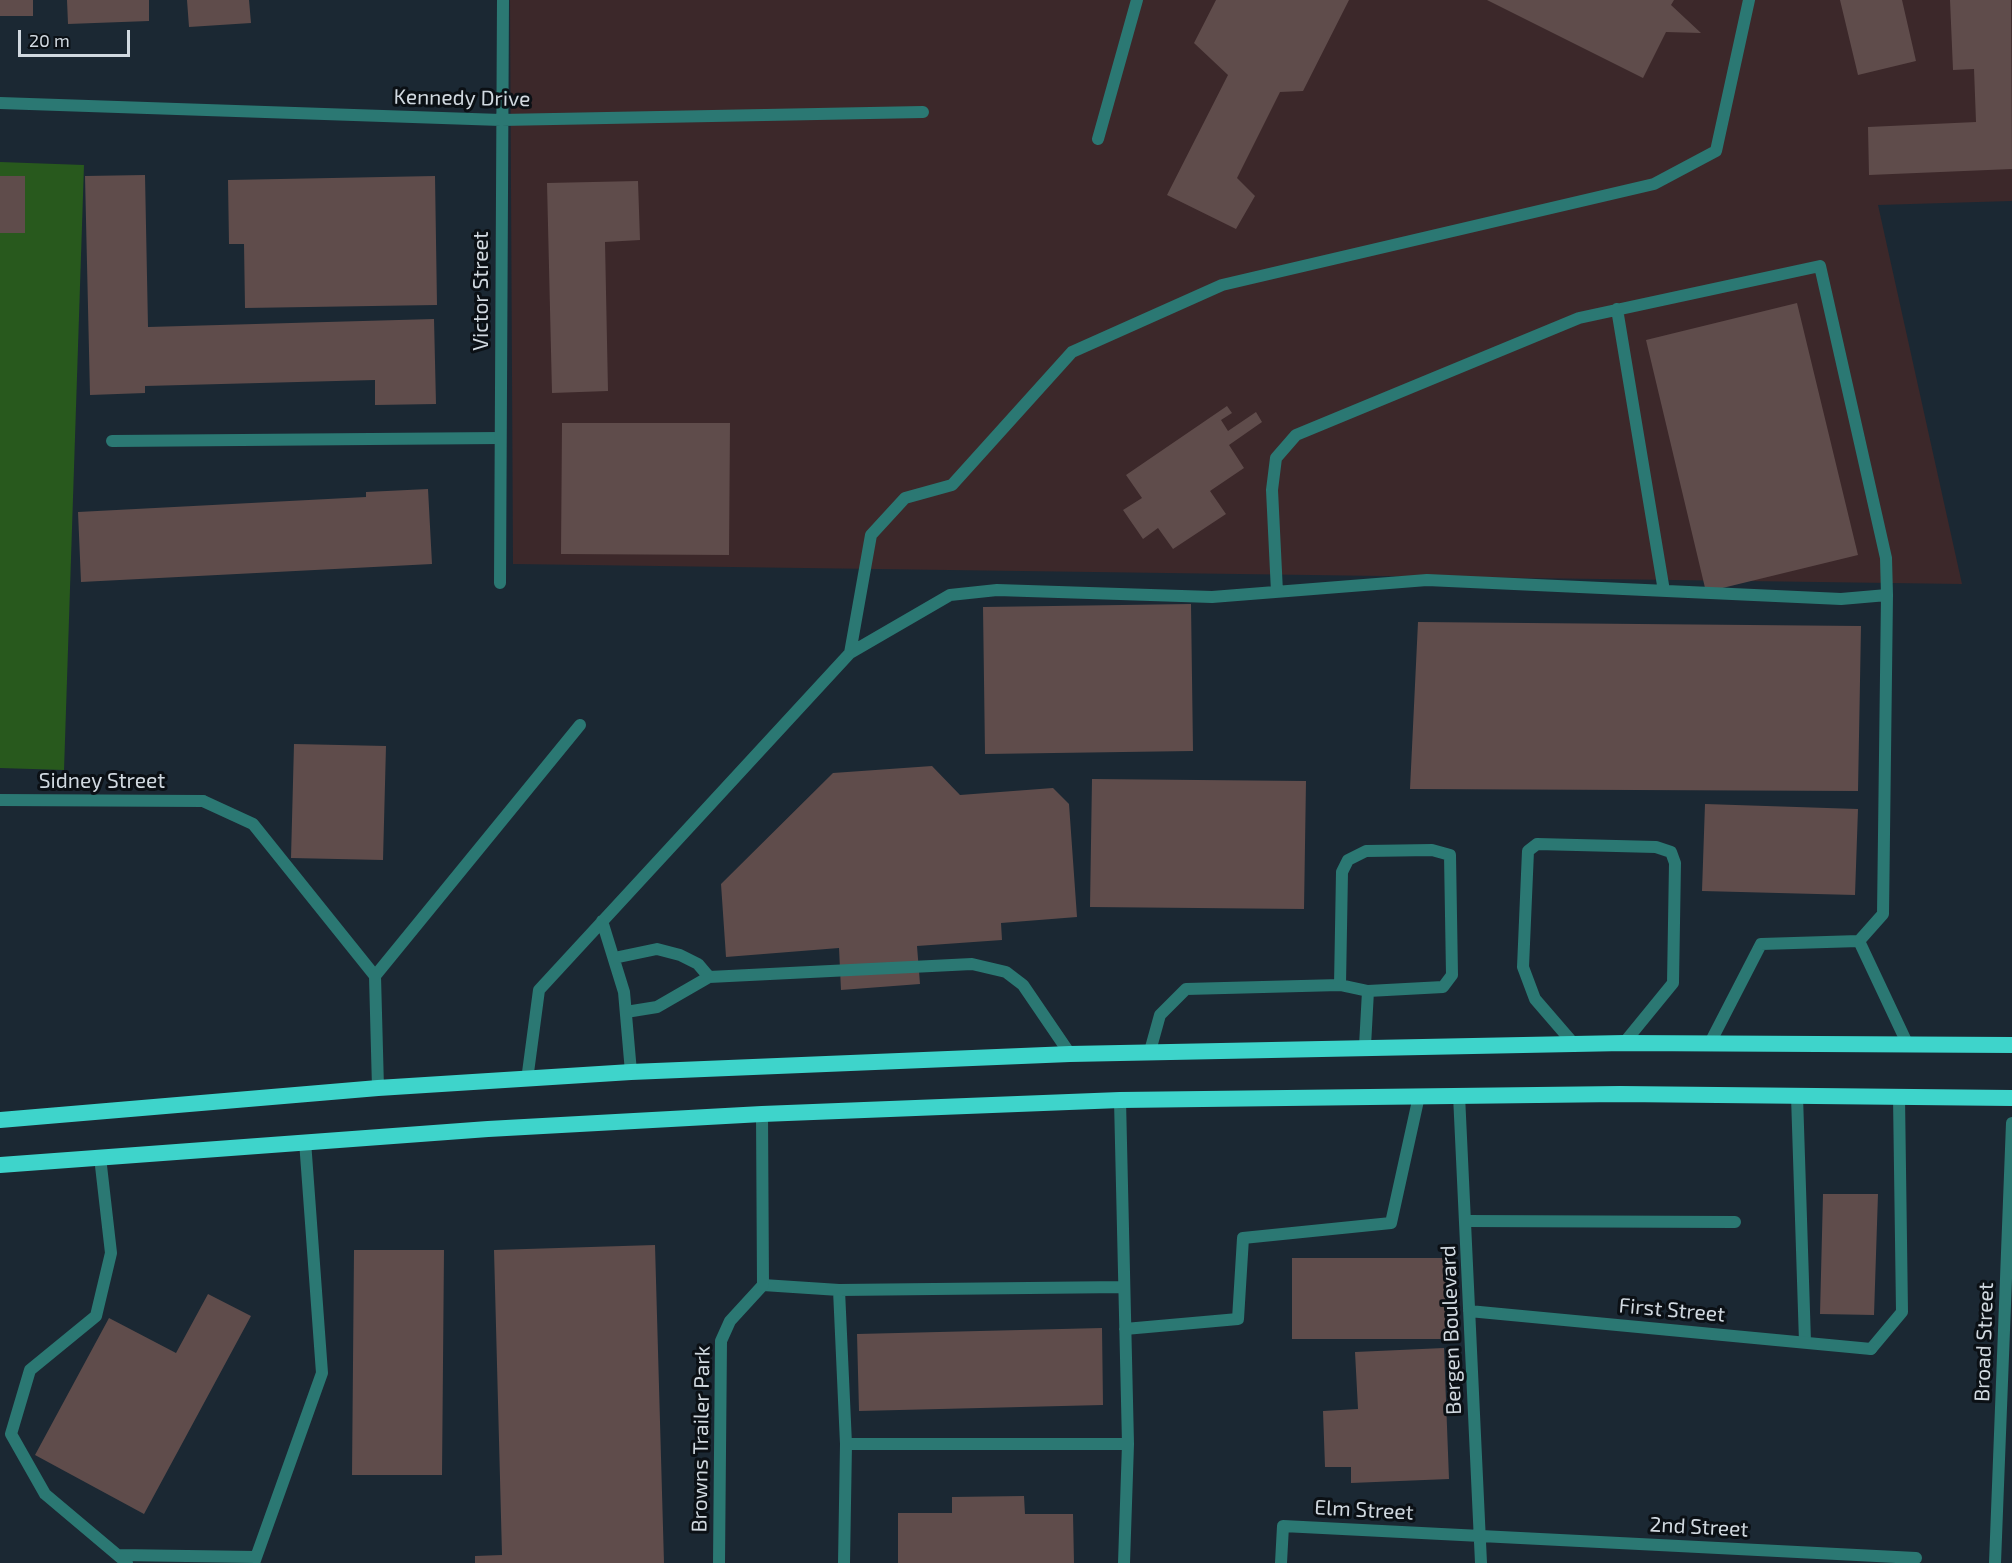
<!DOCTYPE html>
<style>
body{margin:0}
#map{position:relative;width:2012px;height:1563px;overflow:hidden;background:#1b2833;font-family:"Exo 2",sans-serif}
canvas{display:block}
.scale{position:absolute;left:18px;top:30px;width:112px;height:27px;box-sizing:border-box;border:3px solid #d1d9e0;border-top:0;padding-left:8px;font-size:18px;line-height:21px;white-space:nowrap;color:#d1d9e0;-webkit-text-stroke:4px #0b1015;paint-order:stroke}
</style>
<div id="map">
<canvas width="2012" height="1563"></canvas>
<div class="scale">20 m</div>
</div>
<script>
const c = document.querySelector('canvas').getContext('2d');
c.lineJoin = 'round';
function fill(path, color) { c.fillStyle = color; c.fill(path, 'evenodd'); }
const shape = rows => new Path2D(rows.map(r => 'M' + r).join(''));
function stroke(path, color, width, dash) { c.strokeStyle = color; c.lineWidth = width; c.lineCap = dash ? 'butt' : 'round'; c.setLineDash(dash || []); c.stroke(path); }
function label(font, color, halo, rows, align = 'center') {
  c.font = font + ' "Exo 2",sans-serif'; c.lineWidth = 6; c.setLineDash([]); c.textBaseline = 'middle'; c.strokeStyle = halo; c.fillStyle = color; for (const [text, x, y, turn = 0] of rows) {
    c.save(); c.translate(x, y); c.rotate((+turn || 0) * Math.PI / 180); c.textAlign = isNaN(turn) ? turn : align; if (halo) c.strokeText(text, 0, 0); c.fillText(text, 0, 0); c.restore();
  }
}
const industrial = shape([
 [510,0,2012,0,2012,201,1878,205,1962,584,513,564]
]);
const green = shape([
 [0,162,84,165,64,770,0,768]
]);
const building = shape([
 [0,0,33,0,33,16,0,16],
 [67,0,149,0,149,21,68,24],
 [187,0,249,0,251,23,189,27],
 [1216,0,1349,0,1303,91,1280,92,1237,178,1255,196,1236,229,1167,195,1228,75,1194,43],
 [1487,0,1674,0,1671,5,1701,33,1666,32,1643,78],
 [1840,0,1902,0,1916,61,1858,75],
 [1950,0,2011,0,2012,169,1869,175,1868,127,1976,122,1974,69,1953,70],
 [145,175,148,327,434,319,436,404,375,405,375,380,145,386,145,393,90,395,85,176],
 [0,176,25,176,25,233,0,233],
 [435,176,437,305,245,308,244,244,229,244,228,180],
 [638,181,640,240,605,242,608,391,552,393,547,183],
 [1797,303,1858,555,1706,592,1646,340],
 [1227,406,1232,413,1221,420,1228,431,1256,412,1262,422,1229,445,1244,468,1210,491,1226,514,1173,549,1158,528,1143,539,1123,510,1142,498,1126,475],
 [562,423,730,423,729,555,561,554],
 [428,489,432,564,81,582,78,512,366,497,366,492],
 [1191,604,1193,751,985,754,983,607],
 [1418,622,1861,626,1858,791,1410,789],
 [294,744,386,746,383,860,291,858],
 [932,766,960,795,1053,788,1069,804,1077,917,1001,923,1002,940,917,946,920,984,841,990,839,948,726,957,721,884,833,773],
 [1092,779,1306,781,1304,909,1090,907],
 [1705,804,1858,809,1855,895,1702,891],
 [1823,1194,1878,1194,1874,1315,1820,1314],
 [655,1245,664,1563,475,1563,475,1556,502,1555,494,1250],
 [354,1250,444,1250,442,1475,352,1475],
 [1292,1258,1446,1258,1446,1339,1292,1339],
 [208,1294,251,1316,144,1514,35,1455,109,1318,176,1353],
 [1102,1328,1103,1405,859,1411,857,1334],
 [1444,1348,1449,1479,1351,1483,1351,1467,1325,1467,1323,1411,1358,1409,1355,1352],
 [1024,1496,1025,1514,1073,1514,1074,1563,898,1563,898,1513,952,1513,952,1497]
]);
const service = shape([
 [1098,139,1137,0],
 [1617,309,1664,591],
 [112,441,500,438],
 [850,653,871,535,905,498,952,485,1072,352,1222,285,1654,184,1716,151,1749,0],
 [203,801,253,824,375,976,580,725],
 [602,921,624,992,631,1072],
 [1859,941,1883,914,1887,595],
 [614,958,657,949,680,955,698,964,709,977],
 [375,976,378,1088],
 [1340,985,1342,872,1348,860,1366,851,1432,850,1450,855,1452,975,1443,987,1368,991,1365,1046],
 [626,1012,657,1007,709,977,972,964,1006,972,1023,985,1070,1054],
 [1573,1043,1535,999,1523,967,1528,851,1537,844,1656,847,1671,852,1675,863,1673,983,1624,1043],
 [1710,1043,1761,944,1859,941,1907,1043],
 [1150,1051,1160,1015,1186,989,1340,985,1368,991],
 [527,1080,539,990,850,653,950,595,997,590,1212,597,1427,580,1841,599,1887,595,1886,558,1820,266,1579,318,1296,435,1276,458,1272,490,1277,592],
 [1797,1096,1805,1342],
 [1120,1100,1128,1444,1124,1563],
 [100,1157,111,1253,96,1316,30,1370,11,1434,45,1494,127,1563],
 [1466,1221,1735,1222],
 [763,1285,839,1290,1124,1287],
 [839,1290,846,1444],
 [1125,1329,1238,1319,1243,1238,1391,1223,1419,1096],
 [1871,1349,1902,1312,1899,1097],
 [118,1555,256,1557],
 [254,1563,322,1373,305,1141],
 [844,1563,846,1444,1128,1444]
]);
const minor = shape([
 [0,103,501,120,923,112],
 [500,583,503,0],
 [0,800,203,801],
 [1459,1095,1481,1563],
 [1469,1311,1871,1349],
 [719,1563,721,1341,730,1321,763,1285,762,1114],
 [1281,1563,1283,1526,1916,1558],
 [1995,1563,2012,1123]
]);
const trunk = shape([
 [0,1120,378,1088,631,1072,1070,1054,1624,1043,2012,1045],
 [0,1165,488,1129,762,1114,1120,1100,1620,1094,2012,1098]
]);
const streetNames = [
 ["Kennedy Drive",462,98,1],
 ["Victor Street",481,291,-90],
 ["Sidney Street",102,781],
 ["First Street",1672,1310,5],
 ["Bergen Boulevard",1451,1330,-92],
 ["Broad Street",1984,1342,-88],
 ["Browns Trailer Park",701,1439,-89],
 ["Elm Street",1364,1510,3],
 ["2nd Street",1699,1527,3]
];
fill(industrial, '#3c282a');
fill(green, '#28591d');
fill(building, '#5f4c4b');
stroke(service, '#2b7873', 12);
stroke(minor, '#2b7873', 12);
stroke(trunk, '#3ed4cb', 16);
label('21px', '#d1d9e0', '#0b1015', streetNames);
</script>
